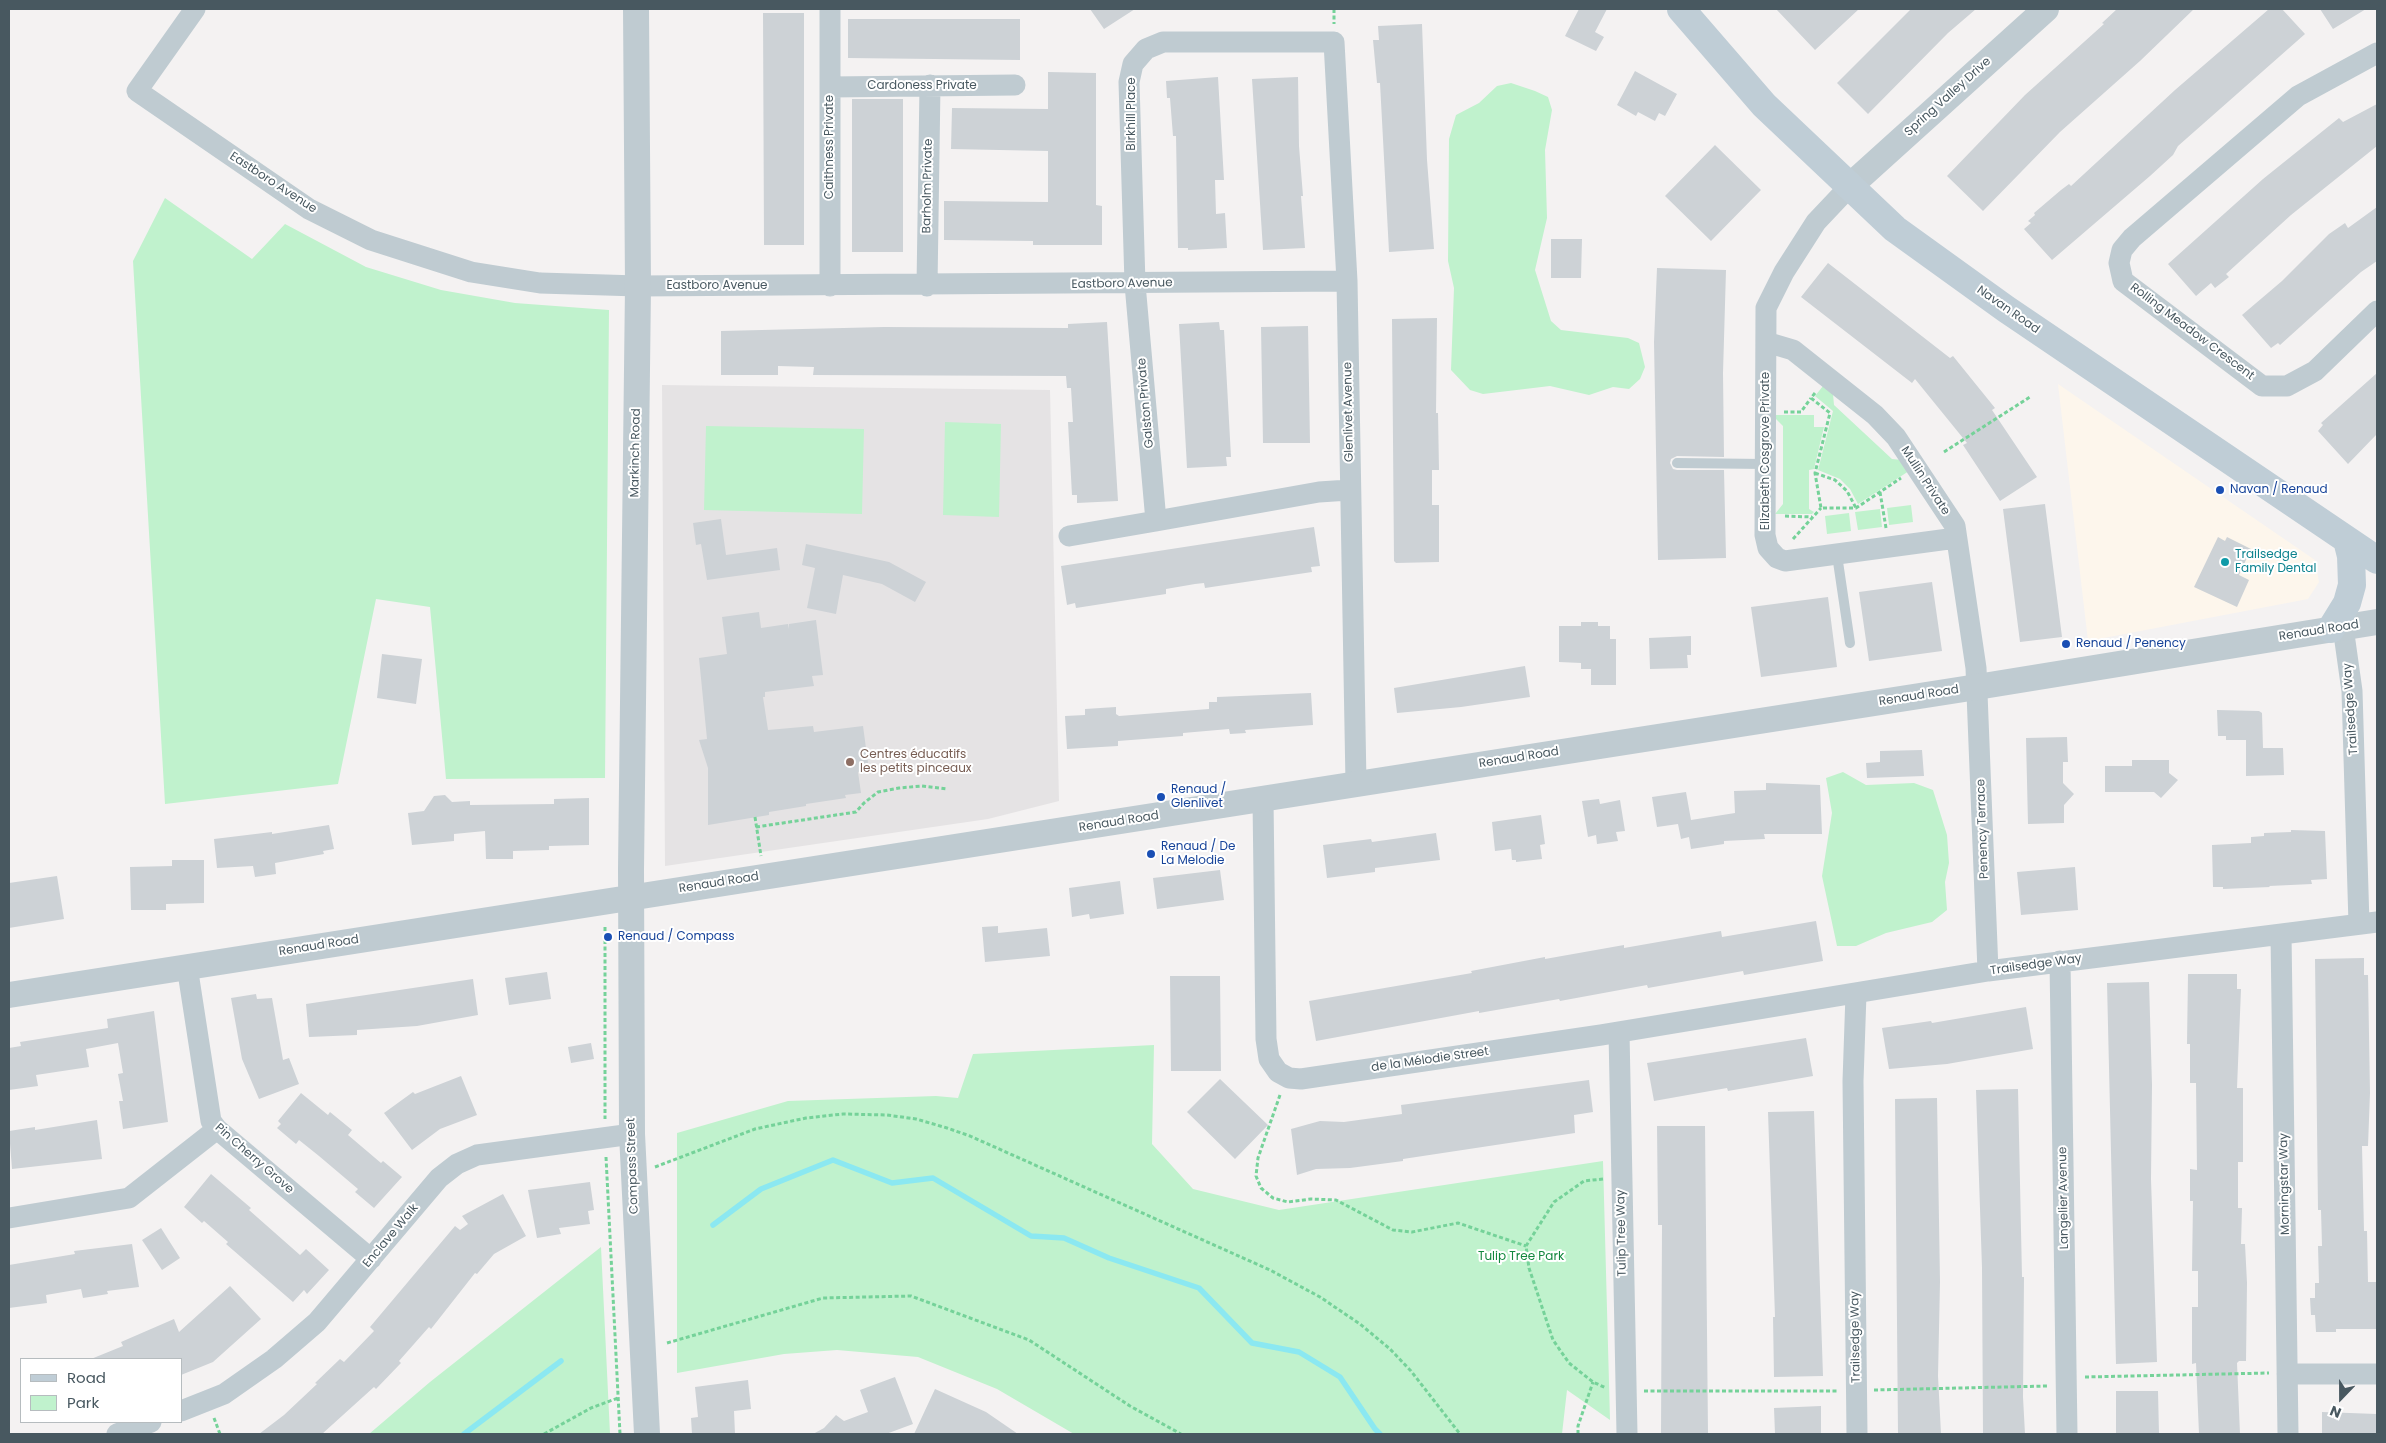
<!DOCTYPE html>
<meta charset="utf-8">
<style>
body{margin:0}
#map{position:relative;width:2386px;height:1443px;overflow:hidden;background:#f4f2f2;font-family:Poppins,sans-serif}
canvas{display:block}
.frame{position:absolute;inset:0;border:10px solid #485860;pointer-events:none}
.legend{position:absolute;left:20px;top:1358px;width:162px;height:65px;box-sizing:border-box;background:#fff;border:1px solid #b6bcbf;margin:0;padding:6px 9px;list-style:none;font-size:15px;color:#485860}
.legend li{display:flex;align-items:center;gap:10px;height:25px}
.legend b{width:25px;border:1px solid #b6bcbf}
.north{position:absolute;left:2316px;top:1373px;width:50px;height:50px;-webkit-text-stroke:4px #fff;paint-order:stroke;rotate:202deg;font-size:14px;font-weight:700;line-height:20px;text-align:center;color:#485860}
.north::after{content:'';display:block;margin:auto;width:18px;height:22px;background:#485860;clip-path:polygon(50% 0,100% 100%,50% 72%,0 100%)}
</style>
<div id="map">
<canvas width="2386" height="1443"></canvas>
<div class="frame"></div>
<ul class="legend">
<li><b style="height:6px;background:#bfcdd6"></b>Road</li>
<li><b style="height:14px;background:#c0f2cd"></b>Park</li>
</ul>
<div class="north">N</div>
</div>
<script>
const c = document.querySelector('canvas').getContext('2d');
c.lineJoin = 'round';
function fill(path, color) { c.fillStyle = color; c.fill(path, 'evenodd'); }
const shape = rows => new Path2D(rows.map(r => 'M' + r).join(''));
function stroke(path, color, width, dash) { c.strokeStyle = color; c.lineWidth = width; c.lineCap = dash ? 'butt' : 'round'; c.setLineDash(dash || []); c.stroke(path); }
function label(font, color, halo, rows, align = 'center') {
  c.font = font + ' Poppins,sans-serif'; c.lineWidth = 4; c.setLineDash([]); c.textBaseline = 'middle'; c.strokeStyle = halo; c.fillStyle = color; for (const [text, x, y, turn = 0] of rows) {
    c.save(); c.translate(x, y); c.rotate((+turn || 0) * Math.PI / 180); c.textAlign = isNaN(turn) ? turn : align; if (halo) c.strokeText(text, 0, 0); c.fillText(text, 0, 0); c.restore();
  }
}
const commercial = shape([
 [2058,384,2315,560,2319,582,2308,599,2088,641]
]);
const education = shape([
 [662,385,1050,390,1059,801,988,819,665,866]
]);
const green = shape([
 [1511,83,1535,91,1548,97,1552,110,1545,150,1547,218,1535,270,1551,321,1561,330,1628,338,1639,343,1645,367,1640,379,1629,389,1613,387,1589,395,1550,386,1483,394,1470,390,1451,370,1454,288,1448,261,1449,139,1456,115,1479,103,1497,86],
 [165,198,252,259,285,224,366,267,441,290,515,303,609,310,605,778,446,779,430,607,376,599,338,784,165,804,133,261],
 [1823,386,1833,394,1834,405,1892,459,1902,460,1909,471,1858,504,1850,489,1840,479,1818,470,1833,411,1815,396],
 [1776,415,1814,415,1814,427,1824,427,1814,469,1809,470,1809,509,1814,512,1812,514,1775,514,1783,504,1783,426,1776,419],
 [945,422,1001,424,999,517,943,515],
 [706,426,864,429,862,514,704,510],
 [1911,505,1913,522,1889,525,1887,508],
 [1880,509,1882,527,1858,530,1855,512],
 [1849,513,1851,531,1827,534,1825,516],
 [1843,772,1866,785,1914,783,1933,790,1947,835,1949,863,1945,882,1947,910,1932,922,1886,933,1856,946,1837,946,1822,876,1832,813,1826,778],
 [1154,1045,1152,1144,1193,1189,1279,1210,1603,1161,1610,1420,1567,1390,1562,1434,1074,1434,997,1389,918,1357,837,1350,784,1354,677,1373,677,1133,788,1101,936,1096,958,1098,973,1054],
 [601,1247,610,1434,369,1434,430,1382]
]);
const stream = shape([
 [713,1225,761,1189,833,1160,892,1183,933,1178,1031,1236,1064,1238,1109,1258,1199,1288,1252,1343,1299,1352,1340,1377,1375,1429,1380,1434],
 [464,1434,561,1361]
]);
const building = shape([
 [1090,9,1135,9,1104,29],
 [1579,9,1607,9,1595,32,1604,37,1596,51,1565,36],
 [1776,9,1859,9,1815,50],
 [1911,9,1976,9,1948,33,1868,114,1837,83],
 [2117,9,2194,9,2140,61,2060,132,1983,211,1947,176,2025,95,2104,24,2102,23],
 [2269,9,2282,9,2305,34,2178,146,2173,155,2150,176,2052,260,2024,229,2031,223,2028,221,2035,215,2034,213,2061,190,2069,184,2071,186,2175,90],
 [2320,9,2366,9,2333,29],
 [763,13,804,13,804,245,764,245],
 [848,19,1020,19,1020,60,848,58],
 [1422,24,1427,160,1434,249,1389,252,1380,83,1377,83,1373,40,1379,40,1378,26],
 [1635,71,1677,94,1665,116,1659,113,1655,121,1638,112,1636,116,1617,105],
 [1048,72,1096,73,1096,205,1102,206,1102,245,1033,245,1033,241,944,240,944,201,1048,202,1048,151,951,149,952,108,1048,109],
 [1218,77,1224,180,1215,180,1216,214,1225,213,1227,248,1188,250,1188,248,1178,248,1176,136,1173,136,1170,98,1167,98,1166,81],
 [1298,77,1299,146,1303,196,1301,196,1305,248,1263,250,1252,79],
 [852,99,903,99,903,252,852,252],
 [2377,104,2377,146,2291,215,2226,274,2229,277,2215,288,2211,283,2196,296,2168,264,2263,179,2339,118,2343,122],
 [1715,145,1761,190,1711,241,1665,196],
 [2377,207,2377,261,2361,272,2280,345,2278,343,2271,348,2242,315,2282,281,2329,234,2345,223,2348,228],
 [1551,239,1582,239,1581,278,1551,278],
 [1828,263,1950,358,1953,356,1995,408,1992,410,2037,477,2000,501,1963,445,1967,443,1915,379,1912,383,1801,297],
 [1657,268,1726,270,1723,373,1724,457,1677,456,1671,459,1670,463,1673,469,1677,470,1724,470,1726,558,1658,560,1654,342],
 [1437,318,1436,413,1438,413,1439,470,1432,470,1432,505,1439,505,1439,562,1396,563,1394,561,1392,319],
 [1107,322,1118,501,1077,503,1077,495,1072,495,1068,422,1073,422,1071,388,1067,388,1066,376,813,375,814,367,778,366,778,375,721,375,721,331,884,327,1068,328,1068,324],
 [1219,322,1220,330,1224,330,1231,457,1226,457,1227,466,1187,468,1179,324],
 [1308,326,1310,443,1263,443,1261,327],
 [2377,373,2377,434,2348,464,2318,431,2323,425,2321,423],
 [2045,504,2062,637,2020,642,2003,509],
 [721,519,726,555,777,548,780,570,707,580,701,544,696,545,693,523],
 [1314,527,1320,566,1311,567,1312,572,1205,588,1204,583,1195,584,1166,589,1166,594,1076,608,1075,603,1067,605,1061,566],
 [2218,537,2225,541,2227,537,2251,549,2239,575,2249,580,2237,607,2194,587],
 [806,544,889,562,926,582,915,602,882,584,843,575,836,614,807,608,815,568,802,565],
 [1932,582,1942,651,1869,661,1859,592],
 [1828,597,1837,667,1761,677,1751,607],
 [759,612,761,628,788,624,788,629,789,624,816,620,823,675,812,676,814,686,765,692,765,697,763,697,768,730,813,726,814,732,863,726,869,770,858,772,861,793,845,795,846,798,806,804,806,806,769,812,769,815,708,825,708,768,699,740,707,739,699,658,727,654,722,617],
 [1581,622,1598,622,1598,626,1610,626,1610,639,1616,639,1616,685,1591,685,1591,669,1581,669,1581,663,1559,662,1559,626,1581,626],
 [1691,636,1691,655,1687,655,1688,668,1650,669,1649,638],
 [382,654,422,659,416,704,377,698],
 [1525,666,1530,697,1461,707,1397,713,1394,688],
 [1311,693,1313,725,1245,730,1246,733,1230,734,1229,729,1183,733,1183,736,1118,741,1118,746,1067,749,1065,716,1085,715,1085,709,1116,707,1116,714,1119,716,1209,709,1209,702,1217,702,1217,697],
 [2217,710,2259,711,2262,713,2263,748,2283,748,2284,775,2246,776,2246,740,2226,740,2226,736,2218,736],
 [2067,737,2068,762,2063,762,2063,783,2074,794,2064,805,2064,823,2028,824,2026,738],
 [1922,750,1924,776,1867,778,1866,763,1880,762,1880,751],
 [2132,760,2169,760,2169,773,2178,780,2161,798,2154,792,2105,792,2105,766,2132,766],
 [1766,783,1820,785,1822,834,1764,834,1765,839,1724,841,1724,844,1691,849,1689,837,1681,839,1678,824,1657,827,1652,797,1686,792,1691,820,1735,813,1734,791,1766,790],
 [445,795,452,802,470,801,470,805,554,804,554,799,589,798,589,845,549,846,549,850,513,851,513,859,486,859,485,831,454,834,454,841,412,845,408,813,424,811,434,796],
 [1599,799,1600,804,1620,800,1625,831,1616,832,1618,841,1597,844,1596,835,1588,837,1582,801],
 [1541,815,1545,844,1540,845,1542,859,1516,862,1516,860,1512,860,1511,849,1495,851,1492,822],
 [329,825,334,849,323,851,324,854,275,863,276,874,255,877,253,866,217,868,214,839,272,832,272,834],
 [2291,830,2325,831,2327,879,2311,880,2312,884,2269,886,2270,887,2223,889,2223,887,2213,887,2212,845,2251,843,2251,837,2264,836,2264,833,2291,832],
 [1436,833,1440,860,1375,868,1375,872,1327,878,1323,845,1371,839,1372,842],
 [172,860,204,860,204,903,166,904,166,910,131,910,130,867,172,866],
 [2075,867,2078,910,2021,915,2017,872],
 [1220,870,1224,900,1157,909,1153,878],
 [57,876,64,919,9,928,9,883],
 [1120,881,1124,914,1090,919,1089,914,1072,917,1069,888],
 [1816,921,1823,961,1744,975,1743,971,1648,988,1647,985,1560,1001,1559,999,1479,1013,1479,1011,1316,1041,1309,1001,1472,973,1471,971,1545,957,1545,959,1624,945,1624,948,1721,931,1722,937],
 [998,926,998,933,1047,928,1050,956,985,962,982,927],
 [2364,958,2364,975,2368,975,2370,1093,2368,1146,2362,1146,2364,1231,2367,1231,2368,1282,2377,1282,2377,1329,2336,1329,2336,1332,2316,1332,2315,1315,2311,1315,2310,1298,2315,1298,2315,1283,2319,1283,2318,1246,2322,1246,2321,1210,2318,1210,2315,959],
 [547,972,551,999,509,1005,505,978],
 [2188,974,2237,974,2237,989,2241,989,2237,1088,2243,1088,2243,1162,2238,1162,2238,1208,2242,1208,2241,1244,2245,1244,2247,1283,2246,1361,2239,1361,2237,1363,2240,1434,2199,1434,2196,1363,2192,1364,2192,1307,2198,1307,2198,1271,2192,1271,2193,1201,2190,1201,2190,1169,2197,1170,2196,1083,2190,1083,2190,1044,2187,1044],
 [1170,976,1220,976,1221,1071,1171,1071],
 [473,979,478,1015,417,1026,357,1030,357,1035,309,1037,306,1004],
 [2149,982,2152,1085,2151,1179,2157,1362,2116,1364,2107,983],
 [256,994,257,999,272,998,283,1060,289,1058,299,1084,259,1099,242,1059,231,998],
 [2026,1007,2033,1049,1947,1064,1889,1069,1882,1028,1931,1021,1932,1023],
 [154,1011,168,1122,123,1129,119,1101,123,1101,118,1074,123,1073,118,1043,86,1049,89,1067,36,1075,38,1086,9,1090,9,1048,21,1046,20,1042,108,1028,107,1019],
 [1806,1038,1813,1076,1728,1091,1727,1088,1654,1101,1647,1063],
 [591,1043,594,1059,571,1063,568,1047],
 [461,1076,477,1115,440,1129,412,1150,384,1113,413,1092,415,1094],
 [1220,1079,1268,1125,1235,1159,1187,1112],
 [1589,1080,1593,1112,1574,1115,1575,1133,1403,1159,1403,1161,1350,1168,1316,1169,1297,1175,1291,1129,1320,1121,1344,1122,1402,1114,1401,1105],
 [2018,1089,2022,1277,2024,1277,2023,1397,2025,1434,1983,1434,1982,1268,1976,1090],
 [301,1093,328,1115,330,1112,352,1130,348,1135,381,1163,383,1161,402,1177,374,1208,355,1192,358,1189,319,1156,299,1140,296,1144,277,1128,281,1124,278,1121],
 [1937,1098,1940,1282,1938,1376,1941,1434,1898,1434,1895,1099],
 [1814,1111,1823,1376,1774,1377,1773,1317,1775,1317,1768,1112],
 [97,1120,102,1159,12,1169,9,1131,35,1127,35,1130],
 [1657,1126,1705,1126,1708,1434,1661,1434,1662,1225,1658,1225],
 [211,1174,251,1208,249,1210,300,1255,306,1249,329,1270,307,1294,304,1290,293,1302,226,1244,228,1242,204,1221,202,1223,184,1207],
 [590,1182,594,1210,588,1211,590,1224,559,1228,561,1234,537,1238,528,1190],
 [503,1194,526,1236,494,1254,477,1274,475,1273,431,1329,429,1327,399,1361,401,1363,376,1389,374,1387,322,1434,259,1434,284,1415,317,1384,315,1383,340,1359,344,1362,374,1331,370,1327,455,1226,460,1230,468,1224,462,1216],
 [161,1228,180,1258,162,1270,142,1240],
 [132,1244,139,1287,107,1291,108,1294,83,1298,81,1289,46,1295,47,1303,9,1308,9,1265,75,1254,74,1251],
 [230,1286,261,1319,213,1362,181,1375,181,1359,91,1359,123,1346,121,1342,174,1319,179,1332],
 [895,1377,913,1424,886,1434,813,1434,824,1428,836,1415,844,1421,868,1412,860,1390],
 [748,1380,751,1409,734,1411,735,1434,692,1434,691,1418,698,1417,695,1387],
 [935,1389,986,1412,1018,1434,914,1434],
 [2116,1391,2158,1391,2159,1434,2116,1434],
 [1821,1406,1821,1434,1775,1434,1774,1408],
 [2322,1412,2377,1414,2377,1434,2322,1434]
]);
const path = shape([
 [1334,9,1334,24],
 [1815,393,1811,398,1830,413,1815,473,1821,508,1856,508,1901,478],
 [1784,412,1801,412,1811,398],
 [1944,452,2030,397],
 [1815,473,1835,480,1847,491,1856,508],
 [1880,492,1886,528],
 [1785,516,1812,517],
 [1793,539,1821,508],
 [755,817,761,856],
 [756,827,856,812,864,803,878,792,899,788,922,786,947,789],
 [605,927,605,1119],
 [1280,1095,1258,1158,1256,1176,1261,1188,1273,1198,1288,1202,1311,1199,1336,1200,1393,1230,1412,1232,1458,1223,1526,1246],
 [606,1157,620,1434],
 [655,1167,755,1129,806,1118,843,1114,887,1115,916,1119,947,1128,970,1136,1270,1270,1320,1297,1360,1324,1390,1349,1411,1371,1460,1434],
 [1603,1179,1584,1181,1554,1202,1526,1246,1529,1268,1553,1340,1569,1363,1593,1382,1606,1388],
 [667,1343,823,1298,911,1296,1029,1340,1130,1406,1181,1434],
 [2085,1377,2269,1373],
 [1874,1390,2048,1386],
 [1644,1391,1838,1391],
 [214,1418,220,1434],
 [544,1434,591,1408,618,1398],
 [1578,1434,1578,1426,1593,1382]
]);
const service = shape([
 [1677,463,1765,464],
 [1837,555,1850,643]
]);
const minor = shape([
 [195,9,137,91,309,209,371,240,471,272,540,283,638,286,1347,281],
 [2377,53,2298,96,2132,238,2122,250,2119,263,2123,281,2262,386,2287,386,2315,371,2377,311],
 [830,87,1015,85],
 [1850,186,1816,222,1784,272,1766,308,1765,535,1768,548,1777,558,1785,561,1956,538],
 [830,286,830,9],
 [927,286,930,85],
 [1766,342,1793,350,1875,415,1896,437,1955,526,1976,668,1988,971],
 [1349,490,1319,492,1156,521,1135,284,1129,82,1133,64,1146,49,1163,42,1334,42,1347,281,1356,783],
 [1069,536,1156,521],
 [2343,627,2352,691,2359,924],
 [1263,799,1266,1039,1269,1059,1278,1072,1289,1078,1301,1079,1601,1035,1988,971,2377,922],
 [2281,934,2288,1434],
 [2060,961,2067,1434],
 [187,966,211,1121,217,1129,371,1259],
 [1856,994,1853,1081,1857,1434],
 [1619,1032,1627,1434],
 [9,1218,129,1198,217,1129],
 [2287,1374,2377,1374],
 [181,1411,224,1394,274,1359,317,1322,439,1178,457,1164,477,1155,632,1134],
 [117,1434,151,1422]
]);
const tertiary = shape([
 [636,9,638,286,631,869,632,1134,647,1434],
 [1850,186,2046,9],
 [9,995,1977,687,2377,622]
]);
const secondary = shape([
 [1681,9,1764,105,1895,229,2006,309,2377,560],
 [2331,629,2347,603,2352,585,2351,556,2347,540]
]);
const markers = [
 [2220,490,5,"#1a4fb4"],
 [2225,562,5,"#0f9aa8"],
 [2066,644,5,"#1a4fb4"],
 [850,762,5,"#8d6e63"],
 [1161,797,5,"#1a4fb4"],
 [1151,854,5,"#1a4fb4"],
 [608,937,5,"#1a4fb4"]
];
const streetNames = [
 ["Cardoness Private",922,86],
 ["Spring Valley Drive",1948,97,-42],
 ["Birkhill Place",1132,114,-90],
 ["Caithness Private",830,147,-90],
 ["Eastboro Avenue",273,183,33],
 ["Barholm Private",928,186,-89],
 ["Eastboro Avenue",1122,284,-1],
 ["Eastboro Avenue",717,286],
 ["Navan Road",2008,310,35],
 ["Rolling Meadow Crescent",2192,332,37],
 ["Galston Private",1146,403,-95],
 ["Glenlivet Avenue",1349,412,-91],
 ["Elizabeth Cosgrove Private",1766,451,-90],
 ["Markinch Road",636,453,-89],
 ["Mullin Private",1925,481,57],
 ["Renaud Road",2319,631,-9],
 ["Renaud Road",1919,696,-9],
 ["Trailsedge Way",2351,709,-94],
 ["Renaud Road",1519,758,-9],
 ["Renaud Road",1119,822,-9],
 ["Penency Terrace",1983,829,-92],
 ["Renaud Road",719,883,-9],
 ["Renaud Road",319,946,-9],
 ["Trailsedge Way",2036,965,-8],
 ["de la Mélodie Street",1430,1060,-8],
 ["Pin Cherry Grove",254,1159,41],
 ["Compass Street",633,1166,-92],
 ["Morningstar Way",2285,1184,-91],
 ["Langelier Avenue",2064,1198,-91],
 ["Tulip Tree Way",1622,1233,-91],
 ["Enclave Walk",391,1236,-50],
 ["Trailsedge Way",1856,1337,-91]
];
const transitNames = [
 ["Navan / Renaud",2230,490],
 ["Renaud / Penency",2076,644],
 ["Renaud /",1171,790],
 ["Glenlivet",1171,804],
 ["Renaud / De",1161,847],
 ["La Melodie",1161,861],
 ["Renaud / Compass",618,937]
];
const cultureNames = [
 ["Trailsedge",2235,555],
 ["Family Dental",2235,569]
];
const educationNames = [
 ["Centres éducatifs",860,755],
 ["les petits pinceaux",860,769]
];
const parkNames = [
 ["Tulip Tree Park",1521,1257]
];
fill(commercial, '#fdf6ec');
fill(education, '#e5e3e4');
fill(green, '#c0f2cd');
stroke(stream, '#8be8f1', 5.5);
fill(building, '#cdd2d6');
stroke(path, '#75d299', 3, [4, 2.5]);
stroke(service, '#bfcbd1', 10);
stroke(minor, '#bfcbd1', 21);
stroke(tertiary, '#bfcbd1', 26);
stroke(secondary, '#bfcdd6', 28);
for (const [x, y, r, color] of markers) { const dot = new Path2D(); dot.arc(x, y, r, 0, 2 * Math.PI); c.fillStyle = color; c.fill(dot); stroke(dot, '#fff', 2); }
label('12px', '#485860', '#fff', streetNames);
label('12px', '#164399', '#fff', transitNames, 'left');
label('12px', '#0d838f', '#fff', cultureNames, 'left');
label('12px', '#785e54', '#fff', educationNames, 'left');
label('12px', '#13873e', '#fff', parkNames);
</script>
